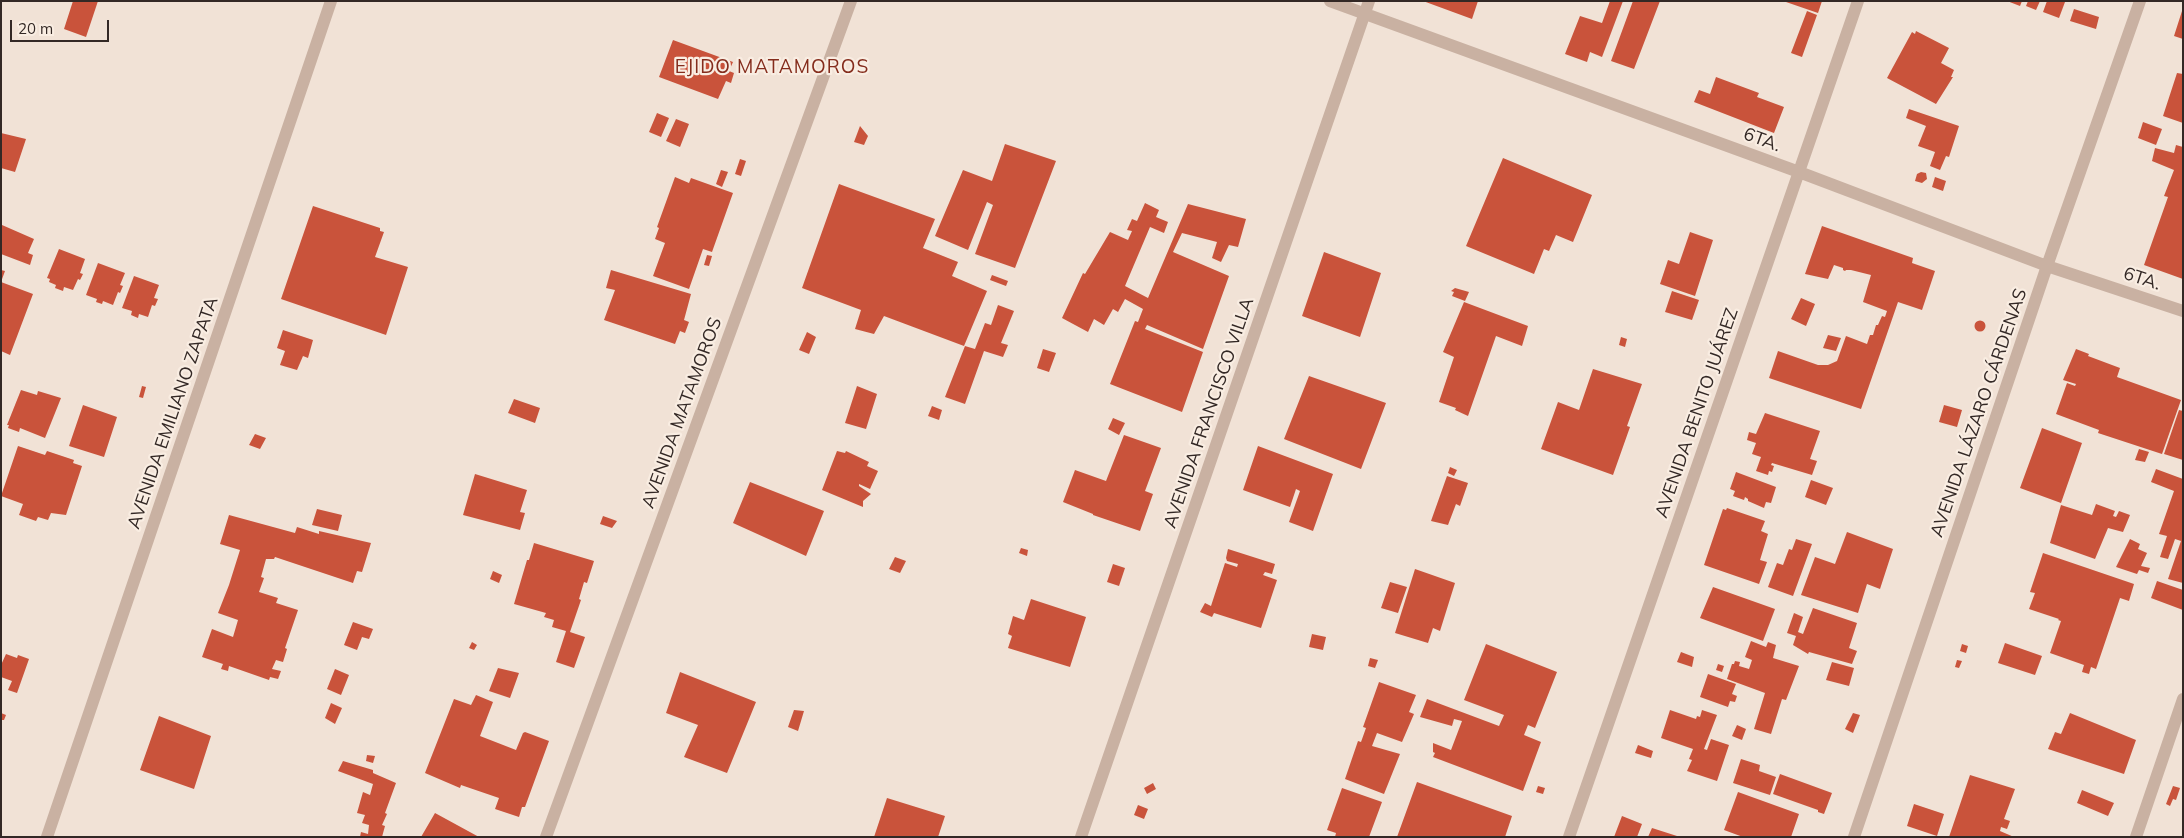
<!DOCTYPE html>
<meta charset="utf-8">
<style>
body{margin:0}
#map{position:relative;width:2184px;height:838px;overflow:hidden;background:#f1e2d6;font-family:Mulish,sans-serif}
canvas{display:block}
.frame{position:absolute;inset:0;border:2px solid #332825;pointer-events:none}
.scale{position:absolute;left:10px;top:20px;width:99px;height:22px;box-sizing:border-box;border:2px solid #332825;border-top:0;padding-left:6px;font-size:15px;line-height:18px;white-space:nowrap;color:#332825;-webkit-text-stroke:4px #f9ede2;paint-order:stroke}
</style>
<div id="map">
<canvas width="2184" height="838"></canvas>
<div class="frame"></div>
<div class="scale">20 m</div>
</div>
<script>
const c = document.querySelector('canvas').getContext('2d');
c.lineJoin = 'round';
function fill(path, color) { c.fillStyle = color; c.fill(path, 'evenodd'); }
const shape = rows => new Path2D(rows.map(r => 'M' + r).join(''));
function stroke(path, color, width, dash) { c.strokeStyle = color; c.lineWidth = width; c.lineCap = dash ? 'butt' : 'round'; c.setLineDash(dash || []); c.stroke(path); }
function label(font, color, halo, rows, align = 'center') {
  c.font = font + ' Mulish,sans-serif'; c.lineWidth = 4.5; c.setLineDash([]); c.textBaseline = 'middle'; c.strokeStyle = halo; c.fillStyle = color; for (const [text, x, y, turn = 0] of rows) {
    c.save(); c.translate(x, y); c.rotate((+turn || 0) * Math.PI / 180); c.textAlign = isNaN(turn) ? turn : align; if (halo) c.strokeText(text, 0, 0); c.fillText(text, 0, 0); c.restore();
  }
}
const building = shape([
 [73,1,98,1,86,37,64,29],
 [1423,1,1478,1,1472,19],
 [1610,1,1623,1,1602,57,1590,52,1587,62,1565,54,1580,16,1602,23],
 [1633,1,1660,1,1634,69,1611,61],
 [1822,1,1818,13,1786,2,1786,1],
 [2007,1,2022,1,2020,6],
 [2028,1,2040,1,2036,10,2026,6],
 [2047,1,2065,2,2059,18,2043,12],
 [2074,9,2099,17,2096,29,2070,21],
 [1807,11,1817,15,1802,57,1791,53],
 [2182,11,2183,11,2183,39,2174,36],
 [1916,31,1949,48,1941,63,1954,70,1951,77,1953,77,1936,104,1887,78,1912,32,1915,34],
 [673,40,733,62,729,71,734,73,731,83,726,81,718,99,659,77],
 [2177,73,2183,74,2183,123,2163,116],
 [1716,77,1759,93,1757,97,1784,107,1774,133,1694,102,1699,90,1710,94],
 [1909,109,1959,126,1949,157,1946,156,1940,170,1930,166,1935,152,1918,146,1926,126,1906,118],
 [657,113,669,118,661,137,649,132],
 [676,119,689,124,680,147,666,141],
 [2143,122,2162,129,2156,145,2138,138],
 [860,126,868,136,864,145,854,142],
 [1,133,26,139,15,172,1,168],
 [1005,144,1056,161,1015,268,975,254,993,205,987,202,968,250,935,236,963,170,992,181],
 [2176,145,2183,147,2183,279,2144,265,2168,197,2164,196,2174,170,2152,161,2155,148,2174,153],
 [1503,158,1592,195,1573,242,1556,235,1549,251,1544,249,1534,274,1466,246],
 [740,159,746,161,741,176,735,174],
 [721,170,728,172,722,187,716,184],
 [1921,172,1926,173,1927,179,1922,183,1915,181,1917,174],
 [675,177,689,183,691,178,733,193,712,252,703,249,689,289,653,276,665,243,655,239,659,228,657,227],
 [1935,177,1946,181,1943,191,1932,187],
 [839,184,935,219,923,248,958,262,952,276,987,291,964,346,884,316,874,334,855,329,861,310,802,288],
 [1145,203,1159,210,1156,217,1168,222,1164,233,1150,227,1125,286,1148,298,1188,204,1246,219,1238,247,1229,245,1221,262,1212,258,1217,242,1182,233,1173,252,1229,276,1203,349,1147,325,1145,329,1203,352,1182,412,1110,384,1135,321,1138,322,1143,309,1125,299,1118,312,1113,309,1104,325,1094,319,1088,332,1062,318,1083,273,1085,274,1110,232,1128,240,1132,231,1127,230,1132,219,1137,221],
 [313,206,380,228,380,231,384,232,375,257,408,267,386,335,281,299],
 [2,225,34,239,28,253,33,255,30,265,1,254],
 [1822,226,1913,258,1912,263,1935,271,1922,310,1898,302,1861,409,1769,378,1778,351,1818,365,1828,365,1837,361,1846,336,1867,344,1870,335,1873,335,1876,325,1878,325,1882,316,1885,317,1887,311,1863,302,1871,275,1851,270,1846,270,1845,271,1843,270,1843,268,1834,265,1828,279,1805,274],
 [1690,232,1713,240,1695,296,1660,284,1668,260,1679,264],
 [59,249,85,259,80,273,83,274,80,280,78,279,73,290,64,287,63,291,55,288,56,285,49,282,50,279,47,278],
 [1324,252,1381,273,1360,337,1302,316],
 [707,255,712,256,709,266,704,265],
 [98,263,125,273,120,285,123,286,120,293,118,292,113,305,103,301,102,304,96,302,97,299,86,295],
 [1,270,5,271,1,282],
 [611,270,691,294,684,320,689,322,685,333,680,331,675,344,604,320,615,290,606,288],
 [992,275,1008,281,1006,286,990,280],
 [134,276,159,285,154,298,158,299,155,306,152,305,148,317,139,314,138,318,131,315,132,311,122,308],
 [1,282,33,294,10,355,1,351],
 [1455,288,1469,292,1465,301,1452,296,1454,292,1451,291],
 [1672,291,1699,300,1692,320,1665,312],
 [1801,298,1815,304,1806,326,1791,319],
 [1464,302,1528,326,1522,346,1496,336,1468,416,1455,410,1456,408,1439,402,1454,357,1443,352],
 [998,305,1014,311,1001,343,1008,345,1003,357,984,351,965,404,945,397,965,346,975,349,985,323,991,325],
 '1974.5 326a5.5 5.5 0 1 1 11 0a5.5 5.5 0 1 1-11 0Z',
 [283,330,313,340,308,358,303,356,297,370,280,365,285,351,277,348],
 [807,332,816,337,809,354,799,350],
 [1828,335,1841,338,1836,351,1823,348],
 [1621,337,1627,339,1625,347,1619,345],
 [1043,349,1056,353,1049,372,1037,368],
 [2076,349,2089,354,2088,356,2120,368,2117,377,2181,400,2162,454,2098,433,2099,430,2056,414,2067,383,2075,386,2076,384,2063,380],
 [1593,369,1642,384,1627,426,1630,427,1613,475,1541,449,1558,402,1579,410],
 [1309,376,1386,403,1361,469,1284,439],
 [142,386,146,387,143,398,139,397],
 [857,386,877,394,866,429,845,423],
 [21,390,37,395,38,391,61,398,45,438,20,428,19,432,8,428,9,425,7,425],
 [514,399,540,408,535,423,508,413],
 [83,405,117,417,104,457,69,446],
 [1944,405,1962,410,1957,427,1939,422],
 [932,406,942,410,939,420,928,416],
 [2179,410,2183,411,2183,460,2164,454],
 [1765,413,1820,431,1810,459,1817,461,1812,475,1772,463,1771,465,1774,466,1772,472,1769,471,1768,475,1756,471,1761,457,1752,454,1756,443,1747,440,1749,432,1756,434],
 [1113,418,1125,423,1119,435,1108,429],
 [2042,428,2082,443,2061,503,2020,488],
 [255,434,266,438,260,449,249,445],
 [1124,435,1161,448,1145,491,1153,494,1140,531,1093,515,1093,514,1063,502,1075,470,1106,481],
 [18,446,45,455,47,451,74,460,73,463,82,466,66,515,51,513,48,520,38,517,36,521,19,515,23,504,1,496],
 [1258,446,1333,474,1313,531,1289,522,1300,491,1296,489,1290,507,1243,490],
 [2139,449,2149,452,2145,462,2135,460],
 [837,451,845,453,846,451,869,462,867,466,878,471,870,489,859,484,859,486,871,494,863,501,863,507,822,490],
 [1450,467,1457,470,1454,476,1448,473],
 [2156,469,2183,479,2183,583,2168,579,2181,541,2175,539,2168,559,2160,557,2167,536,2159,534,2174,491,2151,482],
 [1736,472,1776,487,1771,503,1766,502,1764,508,1748,501,1748,499,1745,497,1744,500,1733,496,1735,491,1730,489],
 [475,474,527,490,520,512,525,513,520,530,463,515],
 [1447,476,1468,483,1460,506,1456,504,1448,525,1431,521],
 [1811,480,1833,488,1826,505,1805,497],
 [750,482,824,511,806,556,733,523],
 [2096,504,2115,511,2113,516,2116,517,2119,511,2130,515,2123,532,2108,528,2095,559,2050,543,2061,505,2092,515],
 [1727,508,1765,521,1761,531,1768,534,1760,560,1767,562,1759,584,1704,565,1723,509,1726,510],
 [317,509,342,515,338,531,312,525],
 [229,515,295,533,297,527,319,534,319,531,371,543,362,572,357,571,353,583,275,557,274,559,266,559,261,577,264,578,259,592,278,598,276,603,298,610,285,648,287,649,283,662,276,660,272,669,281,671,278,679,270,677,269,680,229,666,228,671,221,669,223,664,202,657,212,629,233,637,238,620,218,613,229,585,240,550,220,544],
 [603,516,617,521,612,528,600,524],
 [1847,532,1893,549,1880,589,1867,584,1858,613,1801,595,1815,557,1835,564],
 [1796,539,1812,544,1793,596,1768,587,1777,563,1783,565,1789,549,1792,550],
 [2130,539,2140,544,2138,549,2147,553,2141,566,2150,568,2148,573,2139,570,2137,574,2116,567],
 [534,543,594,561,587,583,584,582,579,599,581,600,570,632,585,637,574,668,556,662,566,631,552,627,554,620,544,617,546,613,514,604,527,560,529,560],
 [1021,548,1028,550,1027,556,1019,553],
 [1228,549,1275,564,1272,574,1265,572,1263,575,1277,580,1261,628,1214,613,1212,617,1200,612,1205,603,1211,606,1225,563,1237,567,1238,564,1227,561,1226,558],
 [2043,553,2134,584,2129,601,2120,598,2096,669,2091,667,2089,674,2082,672,2084,665,2050,653,2061,621,2058,620,2059,619,2029,609,2035,593,2030,592],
 [895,557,906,561,900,573,889,569],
 [1113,564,1125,568,1119,586,1107,582],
 [1415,569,1455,583,1440,631,1433,628,1428,643,1395,633],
 [493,571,502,575,499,583,490,579],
 [2157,581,2183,590,2183,610,2151,598],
 [1390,582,1407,587,1398,613,1381,608],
 [1713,587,1775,609,1763,641,1700,618],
 [1031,599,1086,617,1070,667,1008,648,1012,636,1008,634,1013,616,1024,620],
 [1813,608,1857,623,1849,648,1857,651,1852,664,1809,652,1808,654,1793,645,1796,636,1787,633,1794,613,1803,617,1798,632,1803,634],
 [353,622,373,629,369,639,362,637,357,650,344,645],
 [1312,634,1326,637,1323,650,1309,647],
 [1751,641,1766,647,1768,642,1776,645,1773,658,1799,666,1786,700,1782,699,1771,734,1754,729,1765,693,1727,679,1732,664,1734,664,1735,661,1740,662,1739,666,1749,669,1752,660,1745,657],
 [472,642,477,645,474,650,469,648],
 [2005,643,2042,656,2035,675,1998,663],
 [1486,644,1557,672,1535,728,1528,725,1524,735,1541,742,1523,791,1433,757,1435,753,1433,752,1433,743,1451,750,1462,721,1454,719,1452,726,1420,717,1427,699,1499,726,1504,715,1464,700],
 [1962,644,1968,646,1966,653,1960,651],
 [1681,652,1694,657,1692,667,1677,662],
 [6,654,17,658,18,655,29,659,17,693,8,690,12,681,1,677,1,665],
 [1370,658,1378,660,1375,668,1368,666],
 [1957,660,1962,661,1959,668,1955,667],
 [1832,662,1854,668,1849,686,1826,680],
 [1718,664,1724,666,1722,672,1716,670],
 [498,668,519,673,510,698,489,691],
 [335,669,349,675,341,695,327,689],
 [680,672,756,702,727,773,684,757,698,725,666,713],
 [1708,674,1736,684,1732,694,1737,696,1735,702,1730,701,1728,707,1700,697],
 [1379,682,1416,695,1409,712,1414,714,1402,742,1377,733,1372,746,1400,754,1384,794,1345,779,1358,741,1361,742,1366,728,1363,727],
 [476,695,493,702,480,736,516,750,523,733,525,732,549,741,525,807,522,807,519,817,495,809,499,798,461,785,460,788,425,773,454,699,471,705],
 [331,703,342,708,335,724,325,718],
 [794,710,804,711,798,731,788,727],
 [1670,710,1696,719,1697,716,1700,717,1702,710,1717,715,1704,749,1707,750,1711,739,1729,745,1717,781,1687,771,1692,760,1689,759,1693,749,1661,738],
 [1,713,6,715,4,720,1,720],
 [1853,713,1860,715,1853,733,1845,729],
 [2070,713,2136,740,2124,774,2048,749,2055,732,2061,734],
 [159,716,211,736,194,789,140,770],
 [1737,725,1746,729,1742,740,1732,736],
 [1638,745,1653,751,1651,758,1635,753],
 [367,755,375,756,373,763,366,761],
 [1741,759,1760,765,1759,771,1776,777,1770,795,1733,783],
 [343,761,373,770,373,773,396,783,385,813,387,814,382,825,385,826,382,837,360,837,361,832,368,834,369,825,362,823,365,815,357,813,363,792,370,795,373,784,338,771],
 [1780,774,1832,793,1824,814,1818,812,1818,810,1773,794],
 [1970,775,2015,789,2004,819,2010,821,2007,829,2001,827,2000,831,2014,837,1949,837],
 [1417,782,1512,816,1505,837,1397,837],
 [1153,783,1156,789,1147,794,1144,788],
 [1538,786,1545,788,1543,794,1536,792],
 [2173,786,2180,788,2176,800,2173,799,2170,806,2166,804],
 [1342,788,1382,802,1369,837,1335,837,1336,833,1327,830],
 [2082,790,2114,803,2108,816,2077,803],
 [1738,792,1799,814,1791,837,1743,837,1724,830],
 [887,798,945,816,938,837,874,837],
 [1914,804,1944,814,1937,836,1907,826],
 [1138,805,1148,809,1144,819,1134,815],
 [435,813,479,837,421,837],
 [1622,816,1642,824,1637,837,1614,837],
 [1652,828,1677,836,1677,837,1648,837]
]);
const minor = shape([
 [1330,1,1799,172,2047,266,2183,311],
 [47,837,331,1],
 [546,837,851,1],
 [1081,837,1369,1],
 [1569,837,1858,1],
 [1854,837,2047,266,2140,1],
 [2136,837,2183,699]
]);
const streetNames = [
 ["6TA.",1762,140,20],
 ["6TA.",2142,279,18],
 ["AVENIDA EMILIANO ZAPATA",173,413,-71],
 ["AVENIDA MATAMOROS",682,413,-70],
 ["AVENIDA FRANCISCO VILLA",1209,413,-71],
 ["AVENIDA BENITO JUÁREZ",1697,413,-71],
 ["AVENIDA LÁZARO CÁRDENAS",1979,413,-71]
];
const neighbourhoodNames = [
 ["EJIDO MATAMOROS",772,67]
];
fill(building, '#c9533b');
stroke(minor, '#c9b1a2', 12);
label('18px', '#332825', '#f9ede2', streetNames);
c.letterSpacing = '1px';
label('19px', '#842c1c', '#f9ede2', neighbourhoodNames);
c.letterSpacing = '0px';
</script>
